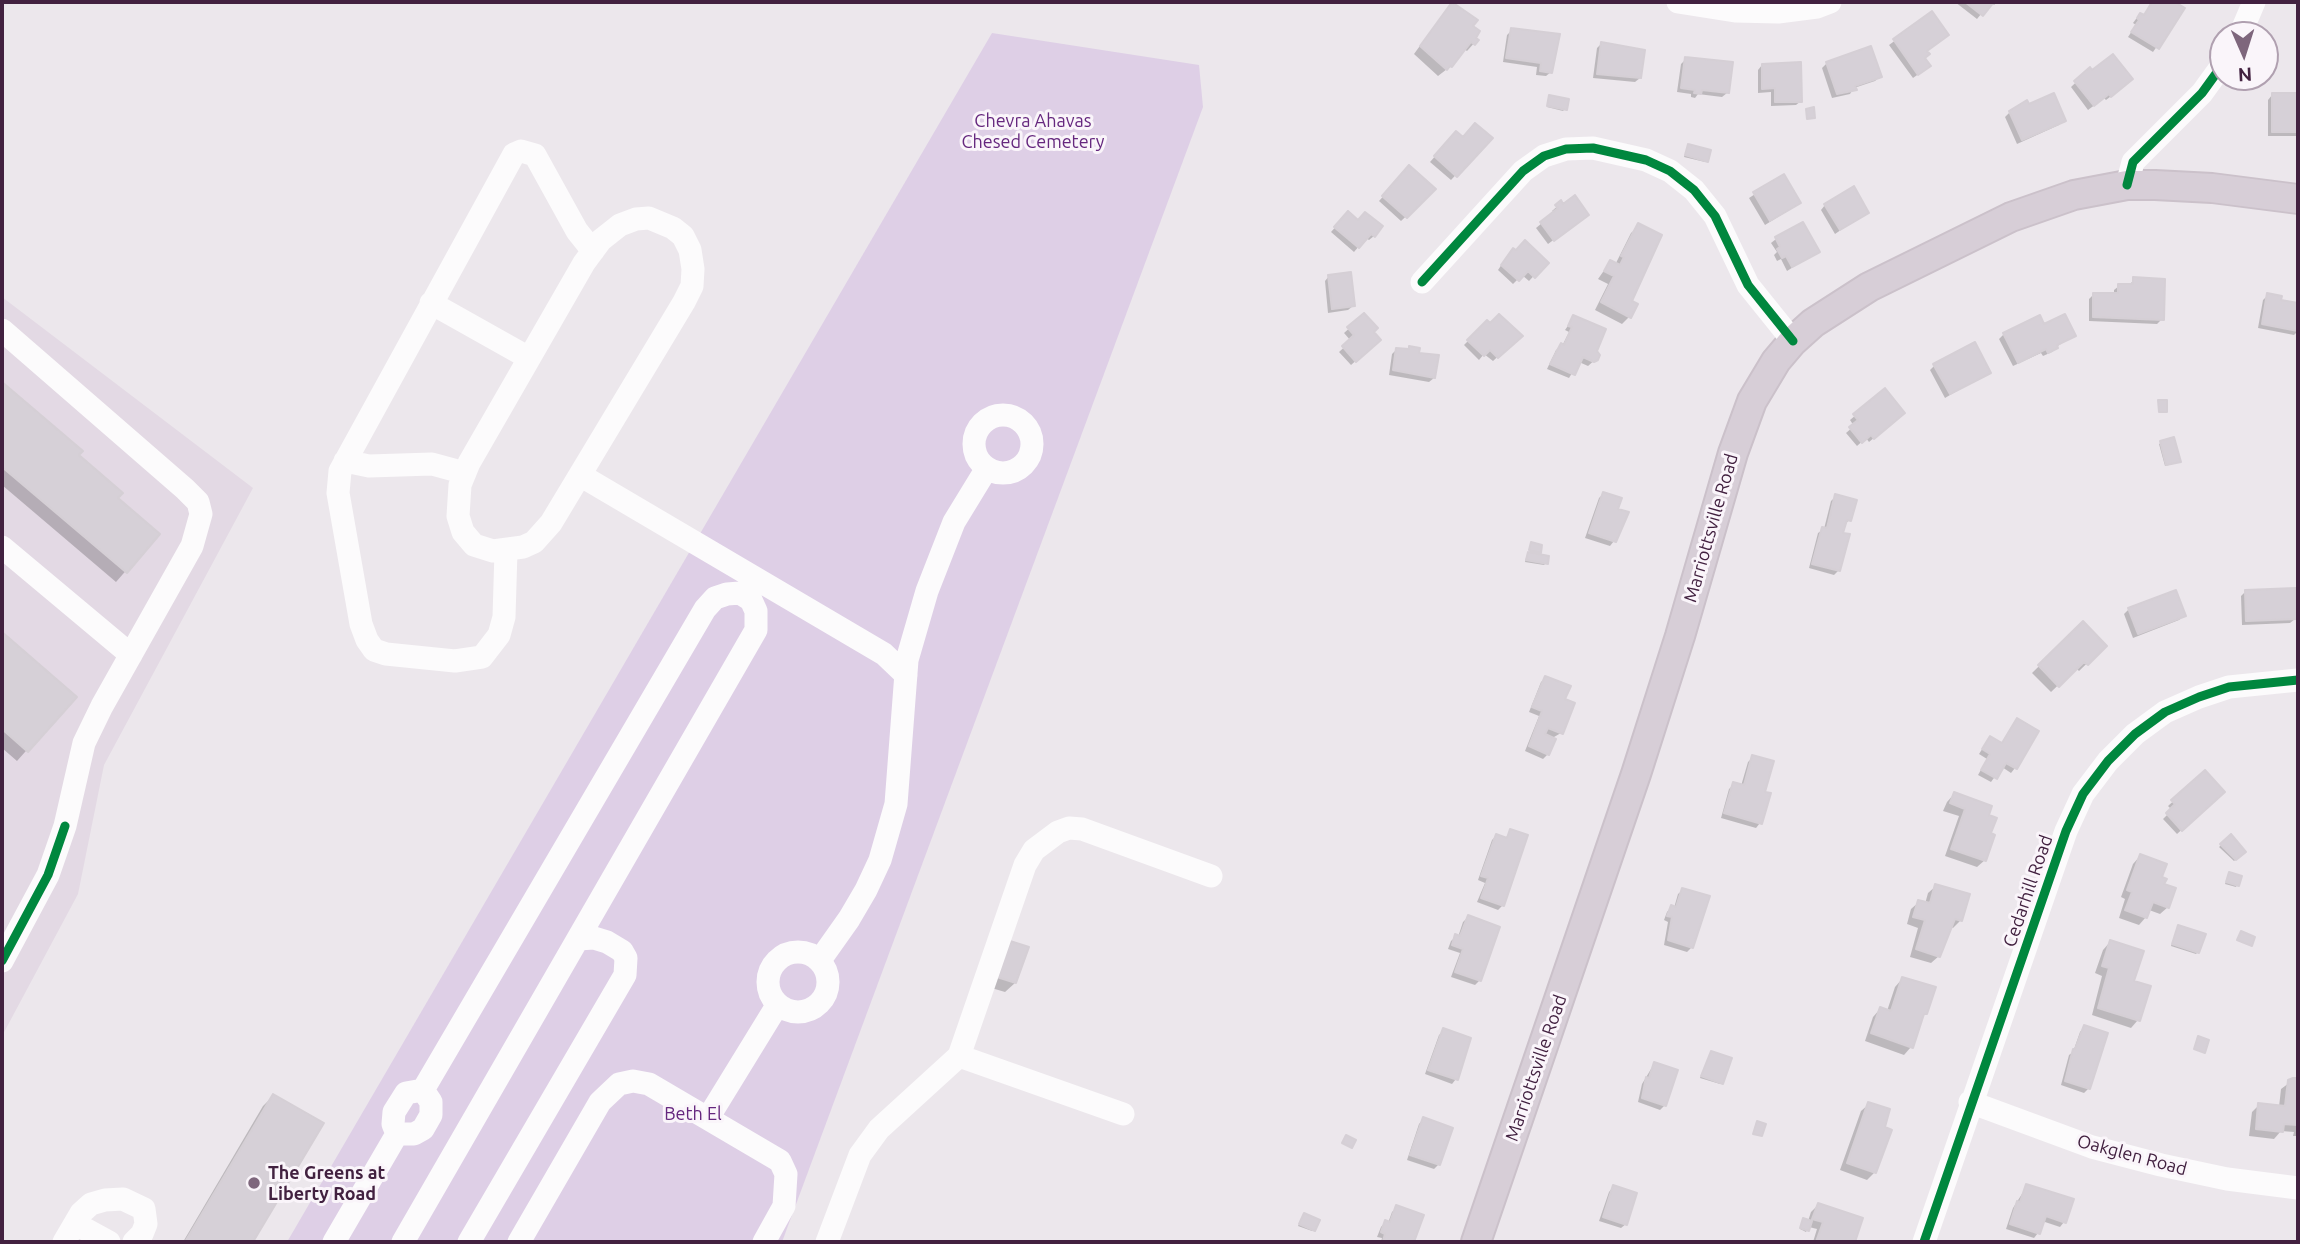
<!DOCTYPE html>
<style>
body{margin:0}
#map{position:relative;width:2300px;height:1244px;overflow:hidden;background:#ece7ec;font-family:Ubuntu,sans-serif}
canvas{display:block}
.frame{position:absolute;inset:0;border:4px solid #422140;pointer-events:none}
.north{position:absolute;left:2209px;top:21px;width:70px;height:70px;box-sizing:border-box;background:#faf5fa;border:2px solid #b0a0b0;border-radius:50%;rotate:177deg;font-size:19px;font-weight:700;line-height:28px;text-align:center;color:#422140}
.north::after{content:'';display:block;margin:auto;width:24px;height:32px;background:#7e667c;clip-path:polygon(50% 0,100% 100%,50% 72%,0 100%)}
</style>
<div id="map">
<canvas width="2300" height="1244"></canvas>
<div class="frame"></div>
<div class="north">N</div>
</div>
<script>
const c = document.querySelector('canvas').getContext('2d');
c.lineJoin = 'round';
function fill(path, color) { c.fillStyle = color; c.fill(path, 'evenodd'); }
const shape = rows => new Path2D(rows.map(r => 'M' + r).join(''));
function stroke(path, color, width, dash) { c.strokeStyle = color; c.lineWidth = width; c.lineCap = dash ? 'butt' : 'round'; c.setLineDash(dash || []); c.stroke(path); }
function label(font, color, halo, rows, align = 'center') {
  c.font = font + ' Ubuntu,sans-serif'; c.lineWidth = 6; c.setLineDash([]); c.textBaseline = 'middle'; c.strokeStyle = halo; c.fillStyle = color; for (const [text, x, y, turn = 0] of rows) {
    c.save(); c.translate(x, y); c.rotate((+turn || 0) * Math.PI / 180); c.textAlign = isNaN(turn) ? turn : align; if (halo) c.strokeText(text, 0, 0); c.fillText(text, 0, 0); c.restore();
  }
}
const built = shape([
 [2,297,253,488,104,765,78,894,2,1036]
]);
const green = shape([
 [992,33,1199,65,1203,107,782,1242,287,1242]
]);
const shadow = shape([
 [1955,2,1997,2,1994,5,1991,2,1977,19],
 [2152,2,2172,2,2183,9,2153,52,2128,37,2136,25,2133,23,2136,19,2140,15,2143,17],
 [1446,10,1477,40,1467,51,1464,49,1451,66,1438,76,1414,54],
 [1931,14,1923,59,1924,70,1913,78,1889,45],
 [1512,30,1551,72,1546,76,1536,75,1537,67,1503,62,1507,35],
 [1602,43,1640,78,1635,82,1593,78,1597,48],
 [1686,59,1727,93,1722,97,1698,94,1695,98,1691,97,1691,94,1677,92,1681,64],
 [1827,63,1880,77,1875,81,1854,88,1850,94,1832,98,1822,68],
 [1762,65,1801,101,1796,105,1771,106,1771,92,1758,93,1758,70],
 [2090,69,2127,84,2106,100,2104,98,2088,110,2071,87],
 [2272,95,2298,95,2298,136,2268,136,2268,100],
 [1550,97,1565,109,1563,111,1547,107],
 [2028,107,2063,121,2059,125,2017,144,2005,117,2010,112],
 [1451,138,1491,138,1451,180,1430,162],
 [1687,148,1706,161,1705,162,1684,157],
 [1409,168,1434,190,1401,221,1379,201],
 [1783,176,1794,207,1765,225,1749,198],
 [1561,203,1582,219,1548,244,1536,228,1554,213,1552,211],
 [1825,205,1867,212,1835,234,1821,210],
 [1348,213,1374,236,1369,240,1366,238,1354,252,1331,232],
 [1639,226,1629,302,1630,316,1622,324,1595,310,1608,284,1598,279,1610,262,1615,265,1631,233],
 [1776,239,1817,252,1787,271,1781,259,1777,261,1774,255,1777,252,1771,243],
 [1515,253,1546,263,1529,281,1522,275,1513,284,1498,270,1508,255],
 [1329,276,1353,306,1348,310,1328,313,1325,281],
 [2134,279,2162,319,2157,324,2089,321,2089,299,2094,294,2114,295,2114,290,2119,286,2129,286],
 [2268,295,2279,301,2298,305,2298,331,2294,335,2258,328,2263,300],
 [1364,315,1372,332,1375,344,1351,365,1339,352,1351,341,1344,333],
 [1574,317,1595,351,1596,359,1588,366,1579,362,1569,378,1547,369,1556,350,1562,346,1569,332,1565,330],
 [1487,322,1520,336,1493,361,1484,354,1479,360,1464,345],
 [2043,326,2074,336,2056,347,2052,352,2043,356,2041,353,2013,366,1999,339,2004,334],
 [1397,349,1417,354,1434,378,1429,382,1389,375,1392,354],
 [1935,365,1989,372,1945,398,1930,370],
 [2,384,80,451,77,455,116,499,158,534,116,582,2,485],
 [1884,391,1898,418,1869,442,1866,438,1857,446,1846,433,1854,426,1850,420],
 [2161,443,2177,463,2165,466,2159,444],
 [1603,494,1616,510,1614,541,1610,546,1585,538,1599,498],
 [1836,496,1850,520,1844,524,1838,571,1834,575,1809,568,1818,533,1824,529,1831,501],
 [1532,544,1539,552,1536,555,1546,563,1544,565,1525,562,1526,558,1529,559],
 [2246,591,2295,619,2290,623,2242,625,2241,596],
 [2129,609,2184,616,2179,620,2133,638,2124,614],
 [2083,623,2105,646,2079,671,2076,668,2051,692,2032,673],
 [2,634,74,697,17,761,2,748],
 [1546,678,1563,700,1573,704,1561,733,1554,737,1548,754,1543,759,1525,751,1539,716,1529,712,1541,682],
 [2017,720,2015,768,2011,773,2002,767,1991,782,1978,775,1987,759,1979,754,1986,743,2001,744],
 [1753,757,1760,823,1756,828,1721,818,1729,789,1734,784,1741,786,1748,762],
 [2205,772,2223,792,2177,834,2163,819,2172,810,2168,806],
 [1954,794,1987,816,1989,834,1985,860,1977,867,1945,856,1959,816,1943,811,1947,802],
 [1511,831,1503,905,1498,910,1477,902,1485,883,1478,880,1492,840,1496,836,1505,839],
 [2230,837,2244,852,2234,861,2219,847],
 [2140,856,2160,878,2168,907,2160,914,2149,910,2146,917,2139,925,2119,918,2125,899,2121,897,2133,864],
 [2229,874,2237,885,2236,887,2225,884],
 [1936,886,1961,920,1953,928,1950,927,1939,956,1931,963,1910,957,1918,928,1907,924,1911,909,1919,902,1925,904,1928,893],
 [1683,890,1692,947,1687,952,1664,945,1668,922,1664,920,1667,912,1671,907,1674,908,1678,894],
 [1468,917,1480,980,1475,985,1451,977,1460,953,1448,949,1451,941,1456,936,1458,937,1463,922],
 [2177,929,2198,952,2196,954,2171,946],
 [2110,942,2132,982,2138,1020,2131,1028,2092,1015,2102,976,2095,973,2103,950],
 [1010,943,1015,983,1005,992,988,987],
 [1902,979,1926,1013,1920,1019,1911,1047,1904,1055,1865,1041,1873,1017,1880,1009,1887,1011,1895,987],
 [2084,1027,2089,1088,2084,1093,2061,1085,2069,1055,2073,1052,2080,1032],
 [1444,1030,1456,1079,1452,1084,1425,1074,1439,1035],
 [1710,1055,1722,1083,1720,1084,1700,1078],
 [1654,1064,1665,1105,1660,1110,1638,1102,1642,1084],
 [2293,1080,2298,1080,2298,1136,2293,1136,2294,1132,2281,1131,2274,1139,2249,1136,2252,1112,2259,1105,2279,1107,2281,1089],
 [273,1096,321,1124,251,1242,183,1242,263,1106],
 [1869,1104,1875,1172,1867,1180,1840,1170,1861,1111],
 [1423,1119,1439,1164,1434,1169,1407,1160,1419,1124],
 [2027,1186,2064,1222,2060,1227,2042,1221,2038,1233,2034,1238,2006,1229,2013,1208],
 [1613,1187,1626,1224,1621,1228,1599,1221,1609,1192],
 [1818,1205,1861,1219,1853,1242,1813,1242,1817,1229,1809,1227,1806,1232,1800,1229,1802,1222,1808,1221,1811,1212],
 [1396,1208,1421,1216,1412,1242,1381,1242,1382,1238,1377,1237,1381,1227,1385,1222,1388,1223,1392,1212],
 [1304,1215,1313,1230,1312,1231,1298,1226]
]);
const building = shape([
 [1452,2,1478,20,1473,26,1480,31,1476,38,1479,40,1475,45,1471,42,1452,67,1450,66,1447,70,1420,46,1452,2],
 [1965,2,1994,2,1983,16,1965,2],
 [2152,2,2175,2,2185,8,2159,49,2131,32,2139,20,2137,18,2140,13,2144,15,2152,2],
 [1932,11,1949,35,1927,51,1930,54,1925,58,1931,66,1918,75,1893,39,1932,11],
 [1511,28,1560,34,1552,73,1540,71,1541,63,1506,58,1511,28],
 [1601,42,1645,50,1641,78,1597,74,1601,42],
 [1871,46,1882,77,1855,86,1857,90,1837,94,1826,62,1871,46],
 [2113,54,2133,79,2111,97,2109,94,2094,106,2074,81,2090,67,2092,70,2113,54],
 [1685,57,1733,62,1729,93,1702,90,1701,94,1694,93,1695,90,1681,88,1685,57],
 [1801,62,1802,102,1775,102,1775,88,1762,89,1762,64,1801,62],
 [2054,93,2066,121,2022,140,2009,111,2027,100,2029,104,2054,93],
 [2272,93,2298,93,2298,132,2272,132,2272,93],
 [1549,95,1569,99,1567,110,1547,106,1549,95],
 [1814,107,1815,118,1807,119,1806,109,1814,107],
 [1475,123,1493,138,1457,177,1434,156,1456,131,1463,137,1475,123],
 [1688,144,1711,150,1708,162,1685,155,1688,144],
 [1409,165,1436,189,1407,218,1382,196,1409,165],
 [1784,174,1801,203,1770,221,1753,192,1784,174],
 [1854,186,1869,213,1840,230,1824,204,1854,186],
 [1575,195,1589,215,1554,241,1540,222,1558,208,1555,205,1561,200,1563,204,1575,195],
 [1348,211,1358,220,1365,212,1383,226,1375,237,1371,234,1359,248,1334,227,1348,211],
 [1803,222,1820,252,1792,267,1786,256,1782,258,1777,249,1780,247,1775,237,1803,222],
 [1638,223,1662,235,1632,301,1638,304,1631,318,1601,302,1614,276,1604,271,1610,260,1620,265,1624,257,1621,256,1638,223],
 [1525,240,1549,263,1535,278,1528,271,1519,281,1501,265,1513,248,1516,250,1525,240],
 [1351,272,1355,306,1332,309,1328,275,1351,272],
 [2133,277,2165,279,2164,320,2093,317,2093,293,2118,293,2118,284,2133,284,2133,277],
 [2267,293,2282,296,2281,300,2298,303,2298,331,2262,324,2267,293],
 [1364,313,1378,328,1374,332,1381,340,1356,362,1342,346,1354,335,1347,327,1364,313],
 [1499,314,1523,336,1498,358,1490,350,1484,356,1467,340,1487,320,1490,323,1499,314],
 [2065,314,2076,336,2057,345,2058,348,2048,353,2046,349,2018,363,2003,333,2040,315,2044,324,2065,314],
 [1573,315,1606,329,1597,351,1600,355,1598,360,1594,362,1583,357,1575,375,1550,364,1561,343,1564,345,1572,327,1568,326,1573,315],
 [1975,342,1991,373,1950,394,1933,364,1975,342],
 [1409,346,1420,348,1419,353,1439,355,1435,378,1393,370,1396,348,1409,349,1409,346],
 [2,382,83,451,79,455,123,493,118,498,160,534,127,573,2,467,2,382],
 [1885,388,1905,413,1874,439,1871,435,1862,443,1849,427,1858,420,1853,414,1885,388],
 [2158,400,2167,400,2167,412,2159,412,2158,400],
 [2174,437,2181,462,2166,465,2160,441,2174,437],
 [1603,492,1622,498,1618,509,1629,512,1616,542,1589,533,1603,492],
 [1835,494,1857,500,1851,521,1847,520,1843,533,1850,534,1840,571,1812,564,1822,527,1827,528,1835,494],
 [1531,542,1542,545,1541,553,1529,550,1531,542],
 [1528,552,1549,556,1548,564,1526,560,1528,552],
 [2296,588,2297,619,2246,621,2245,590,2296,588],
 [2176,590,2186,616,2138,634,2128,608,2176,590],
 [2083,621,2107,646,2088,665,2084,662,2059,687,2038,665,2083,621],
 [2,632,77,697,28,752,2,729,2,632],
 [1545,676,1571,686,1565,699,1575,703,1563,734,1548,728,1545,734,1556,739,1549,755,1529,746,1542,711,1532,707,1545,676],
 [2017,718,2039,731,2017,769,2006,763,1997,779,1981,770,1990,754,1982,749,1990,736,2002,743,2017,718],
 [1752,755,1774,761,1765,792,1771,793,1762,824,1724,813,1733,782,1744,785,1752,755],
 [2205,770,2225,792,2182,831,2166,813,2175,804,2171,800,2205,770],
 [1954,792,1992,806,1989,815,1997,818,1991,833,1995,835,1986,861,1951,849,1965,809,1950,803,1954,792],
 [1510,829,1528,835,1504,906,1481,898,1488,878,1481,876,1496,834,1507,838,1510,829],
 [2231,834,2246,852,2236,860,2220,844,2231,834],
 [2140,854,2167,864,2162,877,2167,879,2164,884,2176,888,2169,908,2153,902,2147,918,2125,910,2132,892,2127,890,2140,854],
 [2229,872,2242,876,2239,886,2226,882,2229,872],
 [1935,884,1970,894,1962,921,1955,919,1940,957,1916,949,1925,920,1913,917,1918,900,1930,903,1935,884],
 [1682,888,1710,896,1693,948,1668,940,1672,917,1667,916,1671,905,1676,907,1682,888],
 [1468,915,1500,927,1481,981,1455,972,1463,949,1452,945,1455,934,1460,936,1468,915],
 [2178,925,2206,934,2199,953,2172,944,2178,925],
 [2241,931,2255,937,2252,946,2237,940,2241,931],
 [2110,940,2144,951,2134,981,2151,986,2140,1021,2098,1008,2109,968,2102,966,2110,940],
 [1010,941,1029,947,1016,983,997,977,1010,941],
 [1902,977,1936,987,1927,1014,1924,1014,1913,1048,1871,1033,1880,1007,1891,1011,1902,977],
 [2084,1025,2108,1033,2090,1089,2065,1081,2073,1049,2075,1049,2084,1025],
 [1443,1028,1471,1038,1458,1080,1428,1070,1443,1028],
 [2198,1036,2209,1040,2205,1053,2194,1049,2198,1036],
 [1711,1051,1732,1058,1723,1084,1701,1076,1711,1051],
 [1654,1062,1678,1070,1666,1106,1642,1098,1646,1077,1649,1078,1654,1062],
 [2293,1078,2298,1078,2298,1125,2284,1124,2283,1132,2256,1129,2258,1103,2285,1106,2288,1080,2293,1078],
 [273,1094,324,1123,253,1242,185,1242,273,1094],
 [1868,1102,1890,1109,1885,1127,1892,1130,1876,1173,1847,1163,1868,1102],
 [1423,1117,1453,1128,1440,1165,1410,1155,1423,1117],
 [1757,1121,1766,1124,1762,1136,1753,1134,1757,1121],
 [1346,1135,1356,1140,1352,1148,1342,1143,1346,1135],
 [2026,1184,2074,1199,2066,1223,2046,1216,2040,1234,2010,1224,2017,1201,2020,1202,2026,1184],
 [1613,1185,1637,1193,1627,1225,1603,1217,1613,1185],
 [1818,1203,1863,1218,1855,1242,1816,1242,1823,1222,1812,1219,1818,1203],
 [1396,1205,1424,1215,1414,1242,1383,1241,1385,1234,1381,1232,1385,1220,1390,1222,1396,1205],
 [1304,1213,1320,1220,1315,1231,1299,1224,1304,1213],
 [1803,1218,1812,1221,1809,1231,1800,1228,1803,1218]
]);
const minor = shape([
 [1678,2,1735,11,1778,12,1817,7,1830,2],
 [2240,35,2254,2],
 [2127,185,2133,162,2202,93,2223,64],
 [649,218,673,228,683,236,690,250,693,269,692,286,684,302,551,523,534,542,523,547,493,551,474,545,463,532,458,516,460,485,469,463,584,263,601,240,620,225,636,219,649,218],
 [1422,282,1523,171,1544,156,1566,149,1593,148,1646,160,1670,171,1694,190,1715,216,1748,285,1793,341],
 [431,303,529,358],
 [2,330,185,489,198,502,201,514,192,546,102,706,84,743,65,826,48,875,2,961],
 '974 444a29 29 0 1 1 58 0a29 29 0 1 1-58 0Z',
 [345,461,369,466,432,464,465,473],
 [580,475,884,654,906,675],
 [2,547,131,655],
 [506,551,504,617,499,635,482,657,455,661,386,654,374,650,367,640,361,624,338,493,340,471,514,154,521,151,535,155,577,231,593,251],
 '768 982a30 30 0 1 1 60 0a30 30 0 1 1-60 0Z',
 [820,960,849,919,866,890,880,860,896,804,907,660,927,591,954,522,987,468],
 [959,1056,1123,1114],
 [1970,1102,2092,1147,2161,1165,2227,1179,2298,1188],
 [708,1118,778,1004],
 [397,1134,414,1134,423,1129,431,1115,431,1102,423,1090],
 [397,1134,393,1124,394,1112,406,1093,423,1090],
 [76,1224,109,1242],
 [64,1242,81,1213,91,1204,105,1200,123,1199,144,1209,146,1224,142,1234,134,1242],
 [334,1242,397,1134],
 [403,1242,756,630,756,611,751,600,740,593,727,594,715,598,705,609,423,1090],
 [469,1242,625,975,626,958,622,951,607,942,594,938,578,939],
 [519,1242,600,1102,619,1084,633,1081,649,1084,780,1161,786,1174,784,1206,764,1242],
 [827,1242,860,1155,879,1129,959,1056,1025,865,1034,850,1058,832,1069,828,1082,829,1211,876],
 [1924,1242,2066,831,2083,794,2108,761,2135,734,2165,712,2199,697,2229,687,2298,680]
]);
const major = shape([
 [1476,1242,1636,774,1680,636,1733,453,1752,401,1776,361,1793,341,1813,323,1869,287,2011,217,2074,195,2127,185,2155,185,2212,188,2298,199]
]);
const cycleway = shape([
 [2127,185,2133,162,2202,93,2223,64],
 [1422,282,1523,171,1544,156,1566,149,1593,148,1646,160,1670,171,1694,190,1715,216,1748,285,1793,341],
 [2,961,48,875,65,826],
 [1924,1242,2066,831,2083,794,2108,761,2135,734,2165,712,2199,697,2229,687,2298,680]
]);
const markers = [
 [254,1183,7,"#7e667c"]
];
const parkNames = [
 ["Chevra Ahavas",1033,121],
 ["Chesed Cemetery",1033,142],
 ["Beth El",693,1114]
];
const streetNames = [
 ["Marriottsville Road",1711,528,-74],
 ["Cedarhill Road",2028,891,-71],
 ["Marriottsville Road",1536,1068,-71],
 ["Oakglen Road",2132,1155,15]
];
const poiNames = [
 ["The Greens at",268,1173],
 ["Liberty Road",268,1194]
];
fill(built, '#e3d9e4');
fill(green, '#decfe6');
fill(shadow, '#0003');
fill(building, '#d6d0d7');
stroke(building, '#d5cfd5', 2);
stroke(major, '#cbc1ca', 32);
stroke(minor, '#fcfbfc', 23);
stroke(major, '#d7ced7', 28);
stroke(cycleway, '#00873e', 9);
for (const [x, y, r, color] of markers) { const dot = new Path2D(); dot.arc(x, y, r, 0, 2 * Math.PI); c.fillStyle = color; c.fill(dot); stroke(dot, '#faf5fa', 2.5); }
label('18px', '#65277e', '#faf5fa', parkNames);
label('18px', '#422140', '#faf5fa', streetNames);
label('bold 18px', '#422140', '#faf5fa', poiNames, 'left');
</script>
